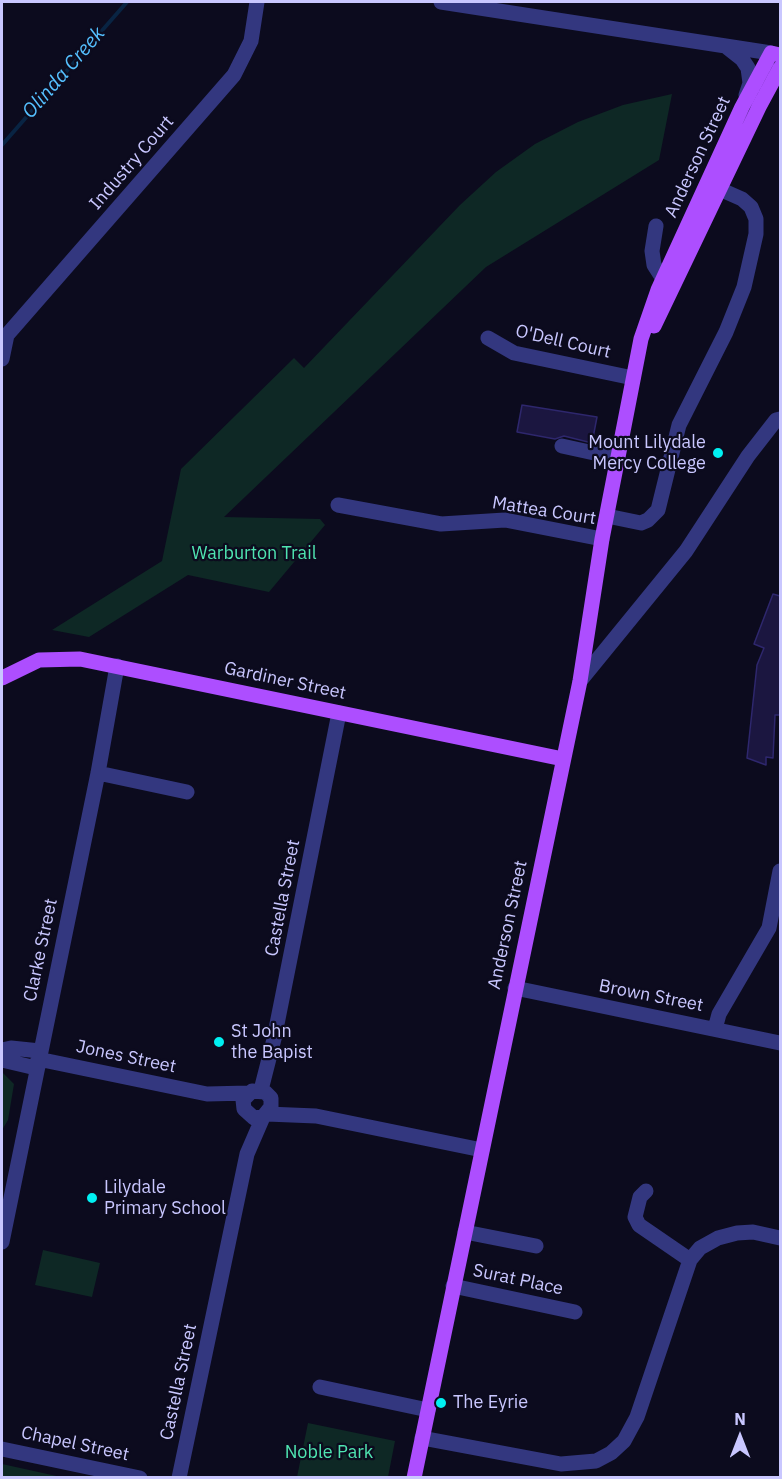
<!DOCTYPE html>
<style>
body{margin:0}
#map{position:relative;width:782px;height:1479px;overflow:hidden;background:#0c0b1e;font-family:"IBM Plex Sans",sans-serif}
canvas{display:block}
.frame{position:absolute;inset:0;border:3px solid #c9c7ff;pointer-events:none}
.north{position:absolute;left:710px;top:1407px;width:60px;height:60px;-webkit-text-stroke:4px #0c0b1e;paint-order:stroke;rotate:0deg;font-size:16px;font-weight:700;line-height:24px;text-align:center;color:#c9c7ff}
.north::after{content:'';display:block;margin:auto;width:21px;height:27px;background:#c9c7ff;clip-path:polygon(50% 0,100% 100%,50% 72%,0 100%)}
</style>
<div id="map">
<canvas width="782" height="1479"></canvas>
<div class="frame"></div>
<div class="north">N</div>
</div>
<script>
const c = document.querySelector('canvas').getContext('2d');
c.lineJoin = 'round';
function fill(path, color) { c.fillStyle = color; c.fill(path, 'evenodd'); }
const shape = rows => new Path2D(rows.map(r => 'M' + r).join(''));
function stroke(path, color, width, dash) { c.strokeStyle = color; c.lineWidth = width; c.lineCap = dash ? 'butt' : 'round'; c.setLineDash(dash || []); c.stroke(path); }
function label(font, color, halo, rows, align = 'center') {
  c.font = font + ' "IBM Plex Sans",sans-serif'; c.lineWidth = 4.5; c.setLineDash([]); c.textBaseline = 'middle'; c.strokeStyle = halo; c.fillStyle = color; for (const [text, x, y, turn = 0] of rows) {
    c.save(); c.translate(x, y); c.rotate((+turn || 0) * Math.PI / 180); c.textAlign = isNaN(turn) ? turn : align; if (halo) c.strokeText(text, 0, 0); c.fillText(text, 0, 0); c.restore();
  }
}
const green = shape([
 [672,94,659,160,486,267,224,517,320,519,325,525,269,592,188,575,89,637,52,630,162,561,181,469,294,358,304,368,460,205,496,172,535,144,578,122,623,105],
 [2,1072,14,1084,8,1120,2,1130],
 [43,1250,100,1263,92,1297,35,1285],
 [308,1423,395,1441,388,1477,297,1477],
 [2,1464,61,1477,2,1477]
]);
const stream = shape([
 [2,145,127,2]
]);
const building = shape([
 [522,405,597,417,592,443,564,436,555,439,517,432,522,405],
 [773,594,780,596,780,715,775,715,773,758,766,757,766,765,747,758,757,665,764,648,754,644,773,594]
]);
const minor = shape([
 [441,2,771,53],
 [728,48,742,59,748,68,750,83,746,95],
 [656,226,652,251,654,265,663,279,673,284],
 [488,338,514,353,633,378],
 [2,359,7,335,234,75,251,41,257,2],
 [562,446,617,458],
 [338,505,441,524,505,520,602,539],
 [607,516,641,523,648,520,658,510,679,425,726,332,744,287,756,234,756,219,751,207,742,199,708,184],
 [580,681,686,551,748,456,776,420,780,419],
 [98,773,187,792],
 [515,988,780,1043],
 [715,1029,719,1014,769,928,780,871],
 [2,1050,11,1048,40,1051],
 [38,1059,207,1094,248,1093],
 [2,1060,36,1068],
 [261,1090,274,1039,339,713],
 [267,1114,316,1116,482,1150],
 [646,1191,640,1197,635,1217,639,1225,690,1260],
 [465,1232,536,1246],
 [2,1242,98,773,117,666],
 [453,1286,575,1312],
 [320,1387,428,1410],
 [422,1438,561,1464,596,1461,611,1453,624,1441,637,1417,690,1260,700,1248,718,1238,737,1233,753,1232,780,1238],
 [2,1449,140,1478],
 [179,1478,247,1154,263,1117,271,1107,271,1098,265,1092,252,1091,243,1100,244,1109,254,1118,263,1117]
]);
const major = shape([
 [654,326,759,107,780,68],
 [2,678,39,660,80,659,563,759],
 [414,1478,580,681,602,539,641,339,658,290,742,107,771,53,780,55]
]);
const markers = [
 [718,453,6,"#00f0f2"],
 [219,1042,6,"#00f0f2"],
 [92,1198,6,"#00f0f2"],
 [441,1403,6,"#00f0f2"]
];
const streetNames = [
 ["Anderson Street",698,157,-65],
 ["Industry Court",132,163,-49],
 ["O'Dell Court",563,342,13],
 ["Mattea Court",544,511,9],
 ["Gardiner Street",285,681,12],
 ["Castella Street",283,898,-79],
 ["Anderson Street",508,925,-78],
 ["Clarke Street",41,950,-78],
 ["Brown Street",651,996,11],
 ["Jones Street",126,1057,12],
 ["Surat Place",518,1280,12],
 ["Castella Street",179,1382,-78],
 ["Chapel Street",75,1444,12]
];
const poiNames = [
 ["Mount Lilydale",706,443,"right"],
 ["Mercy College",706,464,"right"],
 ["St John",231,1032],
 ["the Bapist",231,1053],
 ["Lilydale",104,1188],
 ["Primary School",104,1209],
 ["The Eyrie",453,1403]
];
const parkNames = [
 ["Warburton Trail",254,554],
 ["Noble Park",329,1453]
];
const waterNames = [
 ["Olinda Creek",64,73,-49]
];
fill(green, '#0e2825');
stroke(stream, '#092443', 4);
fill(building, '#1b1640');
stroke(building, '#2e276d', 1.5);
stroke(minor, '#33377f', 15);
stroke(major, '#ad4eff', 15);
for (const [x, y, r, color] of markers) { const dot = new Path2D(); dot.arc(x, y, r, 0, 2 * Math.PI); c.fillStyle = color; c.fill(dot); stroke(dot, '#0c0b1e', 2); }
label('18px', '#c9c7ff', '#0c0b1e', streetNames);
label('18px', '#c9c7ff', '#0c0b1e', poiNames, 'left');
label('18px', '#4fe4b1', '#0c0b1e', parkNames);
label('italic 20px', '#55c0ff', '#0c0b1e', waterNames);
</script>
